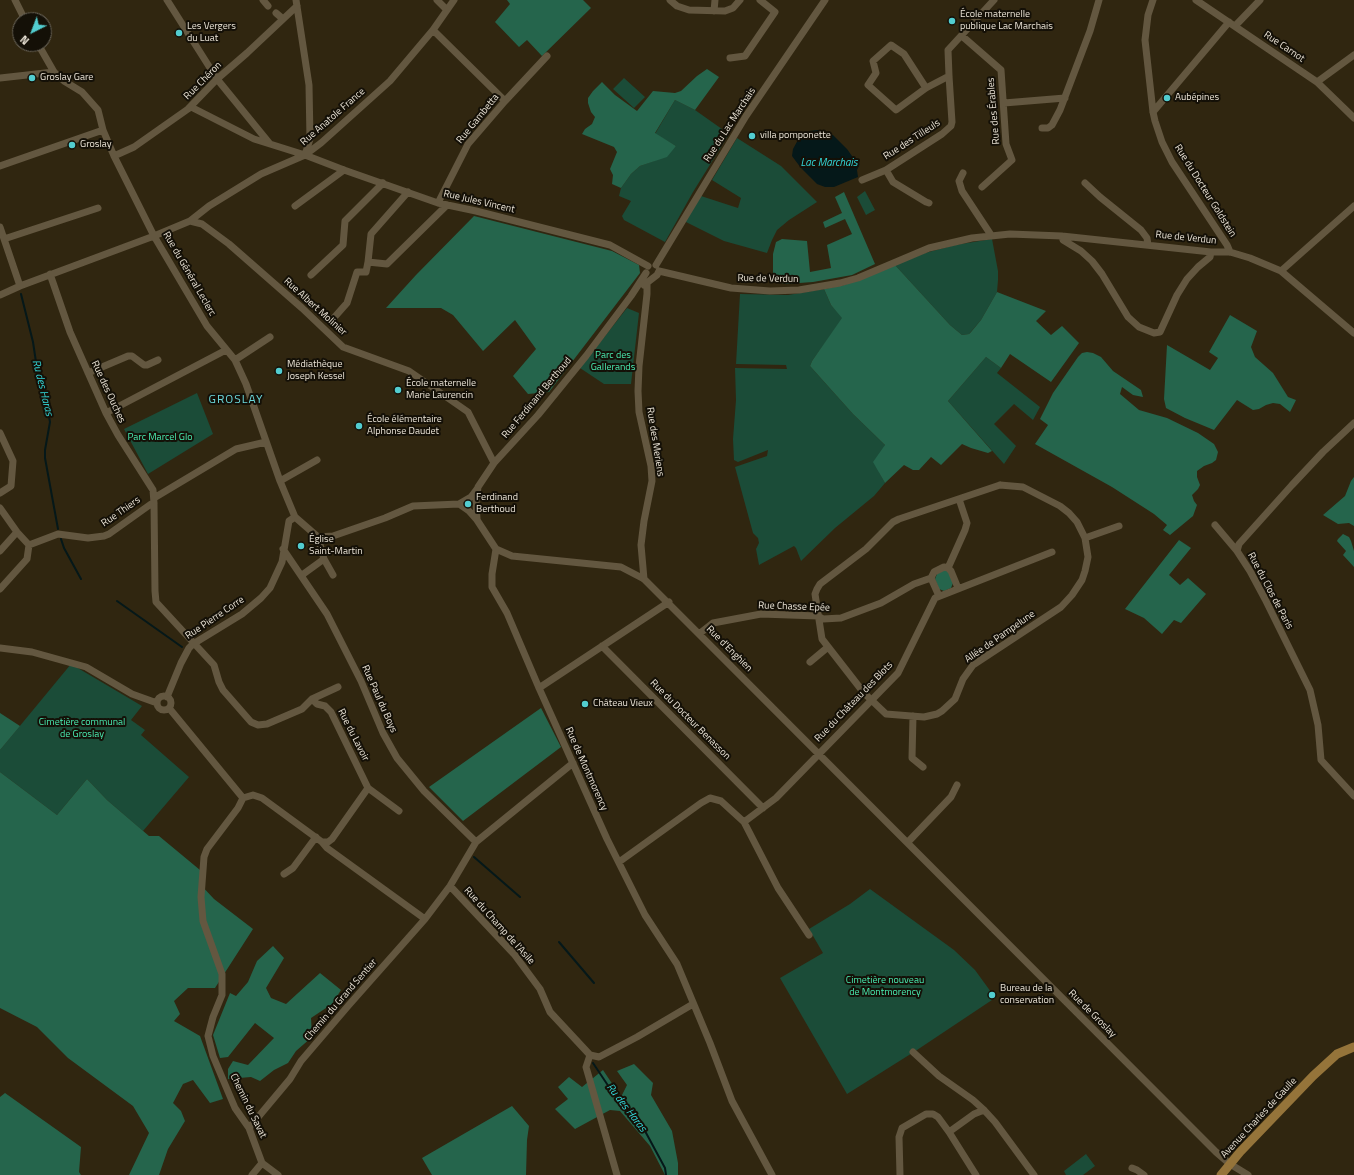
<!DOCTYPE html>
<meta charset="utf-8">
<style>
body{margin:0}
#map{position:relative;width:1354px;height:1175px;overflow:hidden;background:#302610;font-family:"Titillium Web",sans-serif}
canvas{display:block}
.north{position:absolute;left:12px;top:12px;width:40px;height:40px;box-sizing:border-box;background:#141007;border:1px solid #6a655a;border-radius:50%;rotate:222deg;font-size:11px;font-weight:700;line-height:16px;text-align:center;color:#ebe4d7}
.north::after{content:'';display:block;margin:auto;width:14px;height:18px;background:#52cdd0;clip-path:polygon(50% 0,100% 100%,50% 72%,0 100%)}
</style>
<div id="map">
<canvas width="1354" height="1175"></canvas>
<div class="north">N</div>
</div>
<script>
const c = document.querySelector('canvas').getContext('2d');
c.lineJoin = 'round';
function fill(path, color) { c.fillStyle = color; c.fill(path, 'evenodd'); }
const shape = rows => new Path2D(rows.map(r => 'M' + r).join(''));
function stroke(path, color, width, dash) { c.strokeStyle = color; c.lineWidth = width; c.lineCap = dash ? 'butt' : 'round'; c.setLineDash(dash || []); c.stroke(path); }
function label(font, color, halo, rows, align = 'center') {
  c.font = font + ' "Titillium Web",sans-serif'; c.lineWidth = 4; c.setLineDash([]); c.textBaseline = 'middle'; c.strokeStyle = halo; c.fillStyle = color; for (const [text, x, y, turn = 0] of rows) {
    c.save(); c.translate(x, y); c.rotate((+turn || 0) * Math.PI / 180); c.textAlign = isNaN(turn) ? turn : align; if (halo) c.strokeText(text, 0, 0); c.fillText(text, 0, 0); c.restore();
  }
}
const green = shape([
 [624,78,645,97,634,108,613,89],
 [675,100,695,110,729,134,693,192,665,242,624,220,622,216,631,201,619,196,621,188,631,174,640,166,654,161,676,146,655,134],
 [737,138,781,166,817,202,789,220,777,230,772,240,767,253,724,241,684,221,701,196,738,208,741,198,712,180],
 [865,191,875,210,866,215,857,197],
 [992,239,998,271,998,280,997,292,981,320,969,334,962,335,950,325,895,265,925,253,955,245],
 [824,289,831,305,843,318,812,361,810,366,853,414,885,445,879,472,885,483,874,496,835,528,801,561,796,548,794,546,759,565,756,549,759,543,758,538,753,533,735,467,767,456,768,450,738,462,734,460,733,439,736,400,735,368,787,369,786,365,736,364,740,294,788,295],
 [627,308,639,313,631,384,604,384,580,368],
 [986,357,1001,368,997,373,1040,407,1033,420,1014,404,994,424,1016,446,1004,464,948,401],
 [197,393,213,434,148,474,124,429],
 [71,664,142,706,131,720,145,730,141,735,189,777,143,831,107,800,87,779,57,815,0,772,0,750],
 [870,889,954,950,975,970,991,992,988,994,992,1000,917,1050,847,1094,780,978,823,953,809,929,850,904],
 [1086,1154,1095,1166,1083,1175,1066,1175,1064,1171]
]);
const forest = shape([
 [507,0,583,0,591,8,542,56,527,40,519,47,495,22,510,4],
 [707,69,719,77,695,110,675,100,655,133,676,146,667,157,640,166,631,174,621,188,612,184,613,175,610,169,617,152,614,147,582,134,585,129,592,124,595,117,591,112,588,103,588,98,593,91,602,82,615,95,637,111,653,91,675,93,681,91,697,76],
 [844,192,875,264,852,275,813,282,785,284,779,282,776,278,773,277,773,254,776,242,782,239,807,241,810,272,831,268,827,245,852,234,845,219,825,228,823,222,842,213,835,197],
 [474,216,612,251,639,265,640,273,549,392,528,394,513,376,536,349,515,320,483,351,453,315,441,308,386,308,416,275],
 [895,265,950,325,962,335,969,334,971,332,981,320,997,292,1046,311,1036,321,1051,335,1062,326,1079,343,1051,382,1010,354,1001,368,986,357,948,401,992,451,988,453,971,448,962,444,941,465,931,457,919,470,913,470,904,465,885,483,873,462,885,445,853,414,810,366,812,361,842,318,831,305,824,289,844,285],
 [1230,315,1257,331,1251,347,1255,357,1273,373,1288,397,1296,400,1290,412,1280,404,1273,403,1266,405,1259,409,1253,410,1237,400,1214,430,1185,418,1166,408,1164,399,1167,345,1210,370,1218,358,1209,352],
 [1087,352,1093,353,1101,357,1113,371,1141,390,1143,397,1133,395,1122,387,1120,394,1139,410,1167,418,1198,433,1214,444,1218,452,1216,460,1212,463,1204,466,1197,471,1197,477,1200,485,1198,489,1192,495,1194,501,1197,505,1193,516,1170,535,1163,530,1167,525,1154,514,1112,487,1035,444,1048,425,1040,419,1053,393,1078,357,1082,353],
 [1354,477,1354,526,1349,523,1338,524,1323,515,1345,496,1351,481],
 [1343,534,1349,537,1351,541,1354,551,1354,567,1343,555,1346,551,1337,541,1338,539],
 [1179,540,1191,548,1169,575,1180,585,1188,578,1206,594,1181,623,1174,620,1162,634,1144,618,1125,609],
 [944,570,949,572,953,583,951,588,944,591,939,589,935,579,937,574],
 [541,708,561,747,463,821,429,787],
 [0,713,20,726,0,750],
 [0,772,57,815,87,779,107,800,149,836,159,836,200,870,200,884,214,899,253,929,215,988,188,988,174,1001,180,1014,174,1021,200,1036,223,1099,210,1103,193,1080,183,1084,173,1103,181,1111,185,1121,168,1149,159,1175,129,1175,149,1133,133,1106,68,1058,37,1027,0,1008],
 [273,946,284,958,266,988,271,998,286,1004,320,973,341,990,332,1004,311,1018,312,1037,296,1051,288,1063,274,1070,260,1081,251,1077,228,1079,228,1069,233,1061,248,1065,274,1038,255,1023,228,1057,220,1058,213,1035,230,993,236,996,248,982,257,961],
 [634,1064,653,1083,651,1095,672,1131,678,1163,678,1175,665,1175,650,1146,620,1111,610,1110,575,1129,555,1109,568,1099,558,1087,569,1077,582,1087,603,1070,621,1097,627,1085,617,1071],
 [5,1093,81,1147,79,1172,81,1175,0,1175,0,1097],
 [512,1106,529,1126,527,1140,526,1175,432,1175,422,1158]
]);
const water = shape([
 [818,130,833,135,847,149,859,166,857,170,858,177,834,187,825,187,817,184,801,168,792,156,793,149,799,138,809,131]
]);
const stream = shape([
 [21,294,33,342,39,382,45,394,50,422,45,450,45,458,58,529],
 [61,539,64,548,81,579],
 [117,601,182,647],
 [474,857,520,897],
 [559,942,594,983],
 [593,1063,613,1093,623,1102,626,1108,645,1131,665,1168,666,1175]
]);
const minor = shape([
 [15,0,25,20],
 [167,0,217,79,270,144,305,155,344,170,438,203,476,211,610,245,648,266],
 [263,0,268,6],
 [296,0,309,85,310,139,305,155],
 [437,0,447,10],
 [670,0,677,6,689,10,725,11,733,8,740,0],
 [1153,0,1148,15,1145,40,1153,112,1155,121,1162,142,1172,162,1227,245,1230,252],
 [1196,0,1317,82,1354,118],
 [714,11,715,0],
 [276,13,283,19],
 [1235,26,1260,0],
 [433,30,505,101],
 [962,36,1001,70,1006,144,1012,160,982,187],
 [38,44,54,72,64,81,82,92,98,110,103,130,114,156,154,236,207,326,235,360,246,384,280,481,295,517,318,537,333,536,385,518,413,506,459,504,469,511,477,520,496,549,492,574,492,587,507,613,539,688,607,839,645,915,677,964,710,1043,732,1101,772,1175],
 [730,58,745,56,775,12,760,0],
 [0,78,54,72],
 [1317,82,1354,55],
 [926,88,904,54,891,45,873,61,876,73,868,85,896,110,926,88,949,76],
 [1004,103,1065,98],
 [191,107,254,139,270,144],
 [1153,112,1229,22],
 [1042,128,1048,128,1052,125,1060,110,1090,31,1099,0],
 [114,156,134,147,188,109,217,79,247,53,297,6],
 [0,166,103,130],
 [886,170,893,182,926,202,929,203],
 [963,173,959,181,962,191,991,235],
 [862,180,886,170,942,134,951,126,952,122,949,76,948,50,994,0],
 [1085,183,1100,197,1141,230,1147,238,1148,245],
 [408,192,371,234,368,262,387,264,447,205],
 [438,203,468,144,505,101,547,56],
 [295,206,344,170],
 [190,221,202,224,229,244,302,308,343,347,409,371,468,412,494,463],
 [0,227,20,286],
 [1062,236,1063,240,1081,251,1092,261,1102,274,1128,317,1139,327,1154,333,1160,332,1177,295,1187,279,1198,267,1210,257,1211,252],
 [4,239,98,208],
 [656,265,746,116,825,0],
 [659,271,731,288,770,291,799,290,840,283,858,278,929,248,972,238,1010,234,1062,236,1211,252,1230,252,1250,258,1281,271,1354,333],
 [1281,271,1354,206],
 [50,274,70,332,106,413,118,435,153,490,154,503,155,591,156,602,214,665,219,682,223,690,251,722,258,725,267,724,302,709,312,699,317,704,325,706,331,712,368,788,332,839,328,842,322,842,262,798,253,795,243,798],
 [311,275,343,245,345,221,383,183],
 [644,285,657,275,659,271],
 [0,295,20,286,154,236,190,221,209,206,261,174,305,155,321,143,390,81,433,30,454,0],
 [332,320,347,303,357,272,366,272,368,262],
 [235,360,270,337],
 [88,373,128,356,132,356,144,365,147,365,158,360],
 [106,413,226,350],
 [1354,423,1323,452,1292,485,1239,544,1237,551,1250,571,1265,599,1310,690,1318,725,1321,760,1354,796],
 [0,433,13,461,11,486,0,493],
 [280,481,317,460],
 [1000,485,1023,487,1060,506,1069,513,1077,522,1085,538,1088,557,1085,571,1082,580,1072,595,1061,607,973,665,963,679,955,699,942,711,937,714,924,717,886,714,864,693,822,639,815,594,817,589,820,584,866,549,893,522,899,519,1000,485],
 [154,498,236,449,266,442],
 [459,504,471,497,477,489],
 [0,508,17,532,29,545,58,534,88,538,104,536,109,534,151,504,154,503],
 [477,519,476,502,478,487,494,463,538,415,586,356,631,296,646,273],
 [1215,525,1237,551],
 [1085,538,1119,526],
 [283,549,327,614,361,681,383,733,397,758,424,791,476,842],
 [496,549,512,556,621,567,644,579,1216,1152,1230,1164,1248,1175],
 [0,551,17,532],
 [324,559,333,575],
 [948,568,951,571,958,588],
 [302,575,324,559,318,537],
 [931,578,939,596],
 [644,579,641,545,644,521,652,481,651,466,639,412,638,391,639,366,647,294,647,284],
 [0,589,27,559,29,545],
 [699,634,713,623,761,614,818,616,823,619,841,618,881,603,914,584,931,578,934,572,944,567,948,568,965,530,967,523,959,499],
 [602,646,763,808],
 [0,648,32,652,86,667,132,694,157,703],
 [810,662,828,647],
 [539,688,669,602],
 '157 703a7 7 0 1 1 14 0a7 7 0 1 1-14 0Z',
 [167,697,181,663,189,648,193,644,242,614,261,598,270,588,282,562,289,521,295,517],
 [312,699,338,687],
 [169,708,243,798],
 [913,716,912,758,923,767],
 [368,788,399,811],
 [243,798,238,808,207,849,204,857,201,897,203,921,222,974,222,995,213,1017,208,1036,213,1056,235,1108,249,1128,262,1163],
 [744,822,776,798,898,673,935,598,1052,552],
 [322,842,327,848,425,919],
 [908,842,951,797,957,785],
 [619,862,701,803,710,798,721,801,744,822,778,888,809,935],
 [284,874,293,868,316,837],
 [450,886,514,954,540,989,550,1012,590,1055,599,1057,637,1037,693,1004],
 [913,1052,939,1076,973,1100,984,1110,995,1122,1034,1175],
 [590,1055,586,1067,617,1175],
 [249,1128,290,1079,301,1061,348,1006,425,919,450,886,476,842,573,763],
 [949,1132,976,1175],
 [262,1163,278,1175],
 [1132,1168,1137,1170,1144,1175],
 [252,1175,262,1163],
 [900,1175,899,1137,902,1128,926,1114,933,1114,938,1117,949,1132,974,1114,984,1110]
]);
const major = shape([
 [1221,1175,1240,1152,1313,1076,1337,1054,1354,1047]
]);
const markers = [
 [952,21,4,"#52cdd0"],
 [179,33,4,"#52cdd0"],
 [32,78,4,"#52cdd0"],
 [1167,98,4,"#52cdd0"],
 [752,136,4,"#52cdd0"],
 [72,145,4,"#52cdd0"],
 [279,371,4,"#52cdd0"],
 [398,390,4,"#52cdd0"],
 [359,426,4,"#52cdd0"],
 [468,504,4,"#52cdd0"],
 [301,546,4,"#52cdd0"],
 [585,704,4,"#52cdd0"],
 [992,995,4,"#52cdd0"]
];
const poiNames = [
 ["École maternelle",960,15],
 ["publique Lac Marchais",960,27],
 ["Les Vergers",187,27],
 ["du Luat",187,39],
 ["Groslay Gare",40,78],
 ["Aubépines",1175,98],
 ["villa pomponette",760,136],
 ["Groslay",80,145],
 ["Médiathèque",287,365],
 ["Joseph Kessel",287,377],
 ["École maternelle",406,384],
 ["Marie Laurencin",406,396],
 ["École élémentaire",367,420],
 ["Alphonse Daudet",367,432],
 ["Ferdinand",476,498],
 ["Berthoud",476,510],
 ["Église",309,540],
 ["Saint-Martin",309,552],
 ["Château Vieux",593,704],
 ["Bureau de la",1000,989],
 ["conservation",1000,1001]
];
const streetNames = [
 ["Rue Carnot",1284,47,34],
 ["Rue Chéron",203,81,-45],
 ["Rue des Érables",994,111,-95],
 ["Rue Anatole France",333,117,-41],
 ["Rue Gambetta",478,119,-51],
 ["Rue du Lac Marchais",730,125,-57],
 ["Rue des Tilleuls",912,140,-33],
 ["Rue du Docteur Goldstein",1205,191,58],
 ["Rue Jules Vincent",479,202,13],
 ["Rue de Verdun",1186,238,6],
 ["Rue du Général Leclerc",189,274,60],
 ["Rue de Verdun",768,279,1],
 ["Rue Albert Molinier",315,307,42],
 ["Rue des Ouches",108,392,65],
 ["Rue Ferdinand Berthoud",537,398,-50],
 ["Rue des Meriens",655,442,81],
 ["Rue Thiers",121,512,-35],
 ["Rue du Clos de Paris",1270,591,62],
 ["Rue Chasse Epée",794,607,2],
 ["Rue Pierre Corre",215,618,-34],
 ["Allée de Pampelune",1000,637,-35],
 ["Rue d'Enghien",729,649,45],
 ["Rue Paul du Boys",379,699,66],
 ["Rue du Château des Blots",854,702,-46],
 ["Rue du Docteur Benasson",690,720,45],
 ["Rue du Lavoir",353,735,63],
 ["Rue de Montmorency",586,769,66],
 ["Rue du Champ de l'Asile",499,926,48],
 ["Chemin du Grand Sentier",341,1000,-49],
 ["Rue de Groslay",1092,1014,45],
 ["Chemin du Savat",248,1106,64],
 ["Avenue Charles de Gaulle",1259,1118,-47]
];
const parkNames = [
 ["Parc des",613,356],
 ["Gallerands",613,368],
 ["Parc Marcel Glo",160,438],
 ["Cimetière communal",82,723],
 ["de Groslay",82,735],
 ["Cimetière nouveau",885,981],
 ["de Montmorency",885,993]
];
const waterNames = [
 ["Lac Marchais",829,163],
 ["Ru des Haras",42,388,76],
 ["Ru des Haras",626,1108,52]
];
const quarterNames = [
 ["GROSLAY",236,400]
];
fill(green, '#1b4c38');
fill(forest, '#25654c');
fill(water, '#051819');
stroke(stream, '#051819', 2);
stroke(minor, '#635740', 7);
stroke(major, '#95743a', 9);
for (const [x, y, r, color] of markers) { const dot = new Path2D(); dot.arc(x, y, r, 0, 2 * Math.PI); c.fillStyle = color; c.fill(dot); stroke(dot, '#141007', 1.5); }
label('10px', '#ebe4d7', '#141007', poiNames, 'left');
label('10px', '#ebe4d7', '#141007', streetNames);
label('10px', '#4aeeb3', '#141007', parkNames);
label('italic 11px', '#33d8da', '#141007', waterNames);
c.letterSpacing = '1px';
label('12px', '#6cd8db', '#141007', quarterNames);
c.letterSpacing = '0px';
</script>
